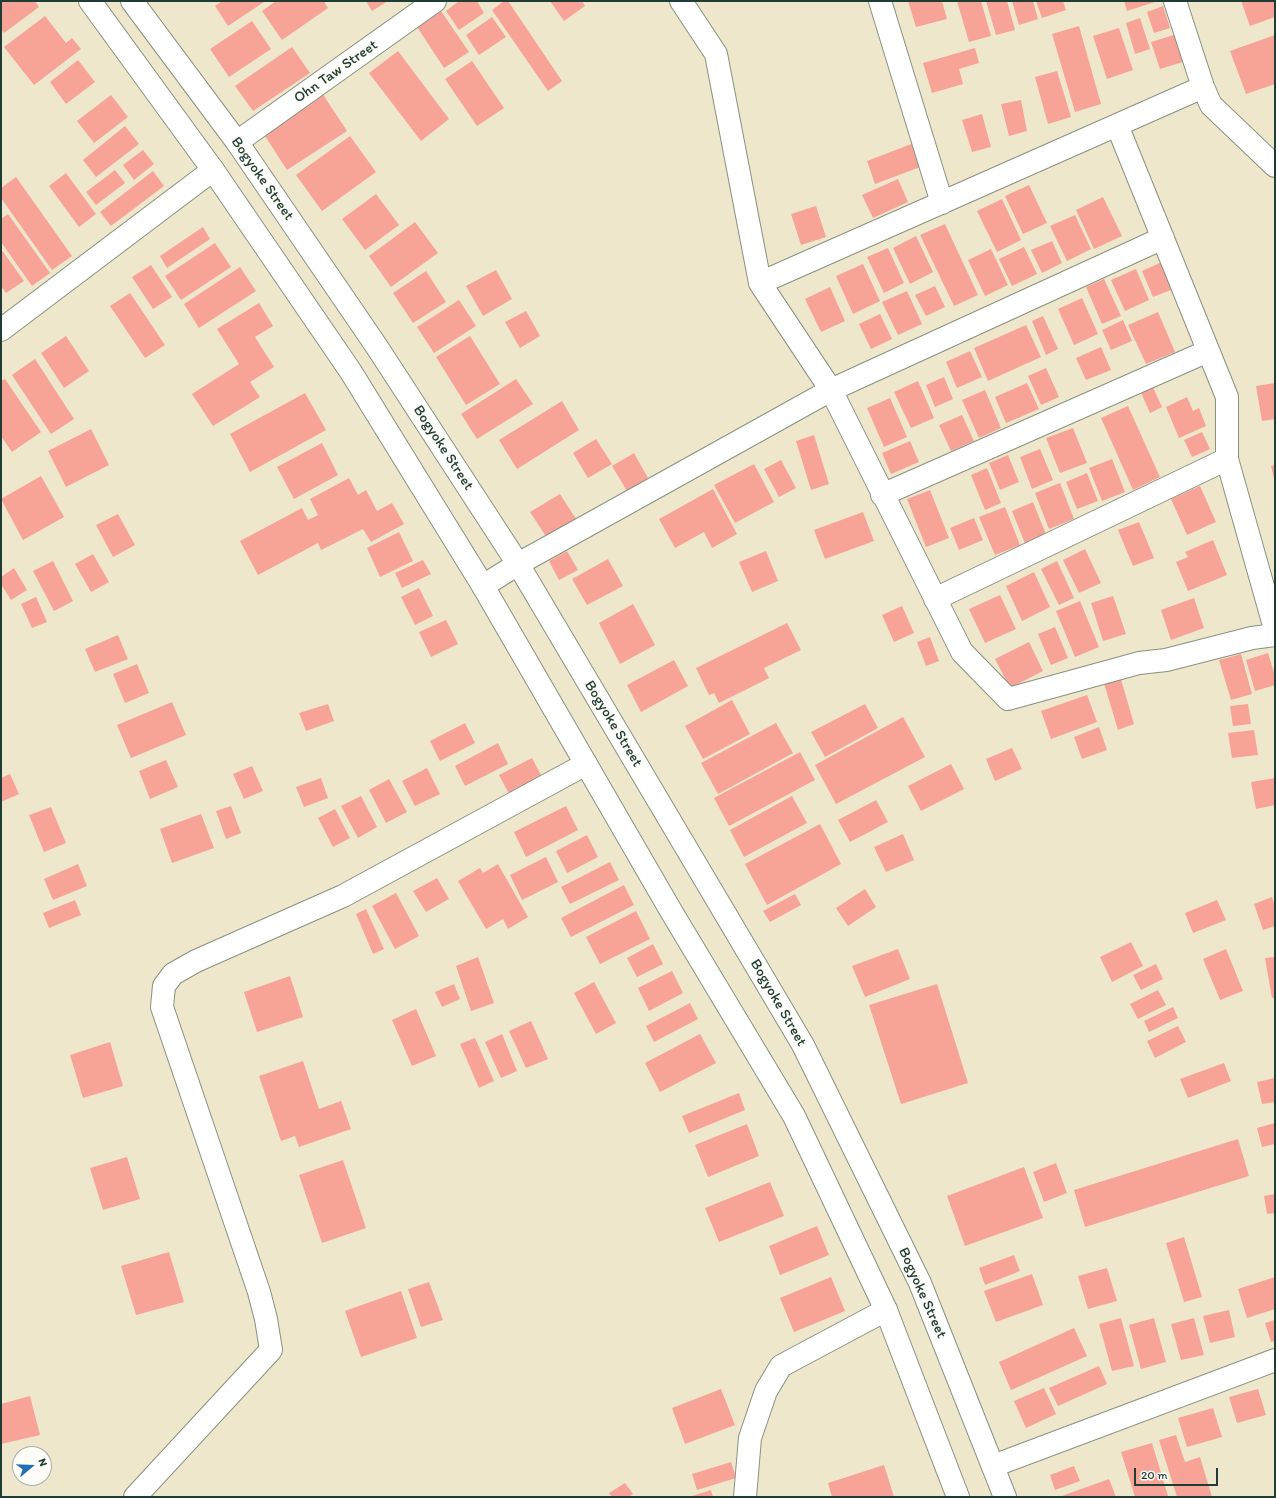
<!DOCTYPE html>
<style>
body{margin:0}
#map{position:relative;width:1276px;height:1498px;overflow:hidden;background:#efe7cb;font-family:Itim,sans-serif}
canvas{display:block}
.frame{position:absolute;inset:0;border:2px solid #1f3d34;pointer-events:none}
.north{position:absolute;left:12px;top:1446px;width:40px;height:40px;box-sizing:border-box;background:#fdfcf7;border:1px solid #a4b0a9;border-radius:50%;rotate:71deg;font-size:11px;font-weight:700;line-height:16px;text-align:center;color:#1f3d34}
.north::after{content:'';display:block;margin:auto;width:14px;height:18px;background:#1f6fb2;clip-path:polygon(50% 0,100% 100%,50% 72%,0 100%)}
.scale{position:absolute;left:1134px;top:1468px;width:84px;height:18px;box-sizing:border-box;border:2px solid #1f3d34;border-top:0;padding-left:5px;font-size:12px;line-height:14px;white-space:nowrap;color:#1f3d34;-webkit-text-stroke:3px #fdfcf7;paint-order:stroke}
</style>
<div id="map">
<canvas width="1276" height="1498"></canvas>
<div class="frame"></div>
<div class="north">N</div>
<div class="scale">20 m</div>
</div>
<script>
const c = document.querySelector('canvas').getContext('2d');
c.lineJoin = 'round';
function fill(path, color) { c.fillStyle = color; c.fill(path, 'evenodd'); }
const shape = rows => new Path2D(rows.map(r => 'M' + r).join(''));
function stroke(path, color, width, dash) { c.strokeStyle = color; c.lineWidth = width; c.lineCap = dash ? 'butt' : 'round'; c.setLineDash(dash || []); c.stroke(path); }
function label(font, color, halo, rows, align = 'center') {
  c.font = font + ' Itim,sans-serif'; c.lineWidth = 3.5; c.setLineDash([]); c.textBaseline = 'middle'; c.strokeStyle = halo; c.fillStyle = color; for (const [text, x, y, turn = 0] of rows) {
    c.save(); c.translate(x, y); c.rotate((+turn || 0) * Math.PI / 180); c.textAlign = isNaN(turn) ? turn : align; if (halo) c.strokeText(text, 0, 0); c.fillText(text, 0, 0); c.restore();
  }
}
const building = shape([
 [1,1,35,1,39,7,4,33,1,29],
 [222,1,263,1,264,2,228,26,215,6],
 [276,1,324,1,328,8,282,40,262,11],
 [366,1,388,1,372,11],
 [459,1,477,1,484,13,459,30,446,11],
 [504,1,508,1,562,81,548,91,492,10],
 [550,1,582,1,585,6,564,21],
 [908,1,942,1,947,19,916,27],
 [957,1,981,1,991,36,969,42],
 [986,1,1007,1,1015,30,996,35],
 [1012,1,1033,1,1038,19,1019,25],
 [1036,1,1063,1,1066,10,1042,18],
 [1124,1,1158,1,1127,11],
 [1241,1,1275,1,1275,17,1250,26],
 [1163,6,1170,28,1154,33,1147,12],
 [441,11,469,52,444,68,417,27],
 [45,16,66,43,72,38,81,49,34,85,4,47],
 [492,17,506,37,479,55,466,35],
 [1140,18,1150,49,1135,54,1126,23],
 [252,21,271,49,229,77,210,49],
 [1079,26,1101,104,1075,112,1052,34],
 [1119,28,1133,70,1107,79,1093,36],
 [1180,33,1189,60,1160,69,1151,42],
 [1275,35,1275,84,1246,94,1230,51],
 [292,47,310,73,253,111,235,86],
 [975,48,979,63,959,69,963,84,932,93,923,63],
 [398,51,449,119,421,141,369,73],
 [78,60,95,82,66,104,50,82],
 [472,61,504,108,477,126,445,79],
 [1057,71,1071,117,1048,124,1035,77],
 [322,93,347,131,287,170,263,133],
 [111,95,128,117,94,143,77,121],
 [1021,100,1027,131,1009,136,1001,104],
 [982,114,991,147,972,152,962,120],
 [125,126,139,144,96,177,83,160],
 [350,136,376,172,322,211,296,175],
 [914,143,923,166,875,184,867,161],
 [143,150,154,164,134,180,123,165],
 [115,170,125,183,96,205,86,192],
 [153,171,164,186,111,226,100,212],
 [66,173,96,214,79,227,49,186],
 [16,177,72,256,52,270,1,198,1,188],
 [898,179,908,202,873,218,862,195],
 [1029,185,1047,223,1023,234,1005,196],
 [376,194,399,225,365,250,342,219],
 [1103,197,1122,236,1094,249,1076,210],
 [1002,199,1021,240,997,252,977,211],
 [816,206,826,237,801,245,791,214],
 [8,214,50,273,32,286,1,242,1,219],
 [1075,215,1091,249,1067,261,1050,226],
 [415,222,438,253,391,287,369,256],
 [945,224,978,295,954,306,920,235],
 [203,227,210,239,167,268,160,256],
 [916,236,933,272,910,284,893,248],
 [1052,241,1062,263,1042,273,1031,250],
 [215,243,231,267,181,300,165,276],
 [1024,247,1037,274,1012,286,999,259],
 [888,248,904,283,884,293,867,257],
 [1,249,24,281,6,293,1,286],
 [991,249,1008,285,985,296,968,260],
 [1164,261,1176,288,1153,297,1142,271],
 [863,264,880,301,853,314,836,276],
 [151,265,172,297,153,309,132,277],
 [240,267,256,291,199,328,184,304],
 [1136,269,1149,300,1125,311,1111,280],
 [496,270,512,299,483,316,466,286],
 [426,271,446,302,413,323,393,293],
 [1104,279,1121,316,1102,324,1086,287],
 [935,286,945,307,926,316,915,295],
 [830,287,845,321,821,332,805,299],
 [907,291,922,324,898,335,882,302],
 [130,293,165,345,145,358,110,306],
 [1082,298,1098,334,1074,345,1058,309],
 [459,300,476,326,434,353,417,327],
 [259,303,273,326,255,337,274,367,250,382,260,397,213,426,192,394,239,364,217,329],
 [526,311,540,336,520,348,505,322],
 [1158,312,1175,352,1146,364,1128,325],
 [880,314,892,339,871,349,859,324],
 [1043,316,1058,349,1046,355,1032,321],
 [1123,320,1132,341,1111,350,1102,330],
 [1026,325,1041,357,988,381,974,348],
 [66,336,89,371,64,388,41,353],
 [470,336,500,384,466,405,436,357],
 [1101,347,1111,370,1086,380,1076,358],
 [970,351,982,377,957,388,946,362],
 [35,359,74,419,51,434,12,375],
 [1046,368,1059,397,1041,405,1028,376],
 [944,377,953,399,935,407,926,385],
 [5,379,41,432,12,452,1,436,1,381],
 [516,379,533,404,477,439,461,414],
 [918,381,934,418,911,428,894,392],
 [1150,381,1162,407,1150,413,1138,386],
 [1027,383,1039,409,1006,423,995,397],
 [1275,383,1275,419,1262,421,1256,386],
 [985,390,1001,428,979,438,962,400],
 [305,393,326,430,250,472,230,434],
 [1187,397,1193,411,1199,408,1206,426,1179,438,1166,407],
 [890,398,907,437,884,447,867,408],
 [562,401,579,430,517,469,499,440],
 [1128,406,1160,477,1133,490,1101,418],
 [962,415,974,441,951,451,939,425],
 [1073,428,1087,463,1060,473,1046,438],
 [91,429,109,465,66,487,48,451],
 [1202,432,1210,449,1192,457,1184,440],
 [814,435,829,484,811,490,796,441],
 [596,439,612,464,588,478,573,453],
 [910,441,919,462,891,474,882,453],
 [322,443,338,475,294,499,277,467],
 [1040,449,1053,480,1032,489,1020,457],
 [634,453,648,478,627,491,612,466],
 [1008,455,1019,482,1000,490,989,463],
 [1112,459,1125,492,1102,501,1089,468],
 [781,460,796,488,779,497,764,469],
 [754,464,774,502,735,523,714,485],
 [1275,465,1275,479,1274,479,1271,466],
 [987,468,1001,503,985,510,971,475],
 [1087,473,1098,501,1077,509,1066,482],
 [41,476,64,517,23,540,1,499],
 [349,478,358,495,366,490,377,511,392,503,404,524,371,542,363,529,321,550,318,543,258,575,240,541,302,508,308,520,318,515,310,499],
 [1060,483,1074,519,1049,529,1035,493],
 [1200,486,1216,522,1187,535,1171,499],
 [713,489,737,534,712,548,704,532,675,548,659,519],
 [930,490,949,538,926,547,907,499],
 [560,494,578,522,549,541,530,512],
 [1033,502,1047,537,1026,546,1012,511],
 [1005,507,1020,545,995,555,979,517],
 [863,512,874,541,825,559,814,530],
 [118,514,135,545,113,557,96,525],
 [974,518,983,540,959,550,950,528],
 [1139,522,1154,558,1133,566,1118,530],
 [399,532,413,561,380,577,367,548],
 [1213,540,1227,575,1188,591,1176,562,1188,557,1185,552],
 [1085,549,1101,583,1079,593,1063,560],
 [567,551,578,570,559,580,549,561],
 [766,551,778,581,752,592,739,562],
 [93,554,109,582,91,592,75,564],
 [608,559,623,586,587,605,572,579],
 [423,560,431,574,402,588,395,573],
 [53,561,73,601,54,611,33,571],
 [1057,561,1074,598,1059,605,1041,569],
 [14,568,27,590,11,600,1,584,1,577],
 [1034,572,1050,607,1022,621,1006,586],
 [419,588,433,616,415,625,401,597],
 [1000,595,1016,629,985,643,969,609],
 [1113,596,1126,634,1103,641,1091,603],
 [36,597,47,622,32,628,21,604],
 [1194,598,1204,628,1171,640,1161,610],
 [1080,601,1099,647,1075,657,1056,611],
 [633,604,655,645,620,664,599,623],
 [902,606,914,633,894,642,882,615],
 [446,620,458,644,431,657,419,632],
 [787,623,801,650,764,668,769,678,719,703,714,693,709,695,696,668],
 [1055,627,1068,658,1051,665,1038,634],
 [118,635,128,659,95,672,85,649],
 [930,637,939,661,926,666,917,642],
 [1029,642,1043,671,1010,688,995,659],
 [1268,653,1275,676,1275,685,1255,691,1246,660],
 [1241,654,1252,694,1231,700,1219,660],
 [674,660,688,686,641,712,627,685],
 [137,664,149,693,125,703,113,674],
 [1120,676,1134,724,1118,730,1103,680],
 [1087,695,1097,722,1051,739,1041,711],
 [732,700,750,734,703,759,685,726],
 [172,702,186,735,131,758,117,725],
 [328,704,334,721,306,731,299,713],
 [865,704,878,728,825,757,811,732],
 [1248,704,1251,724,1233,726,1230,706],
 [903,717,925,757,836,804,815,765],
 [465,723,475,743,440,761,430,741],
 [776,723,793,753,718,794,701,763],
 [1099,727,1107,750,1082,759,1074,737],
 [1254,730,1258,755,1232,758,1228,733],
 [498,743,508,764,465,786,455,766],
 [1012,748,1022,769,995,781,986,759],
 [800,752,815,780,729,826,714,798],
 [532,758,542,777,509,794,499,775],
 [166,760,178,787,150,799,139,771],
 [951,764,964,789,921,811,908,786],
 [252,766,263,791,244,799,233,774],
 [427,768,440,794,415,806,402,781],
 [10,774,19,794,1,802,1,778],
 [321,778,328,798,304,807,296,787],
 [1275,778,1275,805,1256,809,1251,782],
 [389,779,407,812,386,823,369,790],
 [361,796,377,827,358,838,341,806],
 [792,796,807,823,744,857,730,830],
 [876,800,888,822,850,842,838,820],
 [231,806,241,833,226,839,216,811],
 [566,806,578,830,526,857,514,832],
 [51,807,66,843,44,852,29,815],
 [335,809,350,838,333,847,318,818],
 [201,814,214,848,172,863,160,829],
 [820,824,841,864,767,905,745,864],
 [903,834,914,860,886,872,874,847],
 [587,835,598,857,567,873,556,851],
 [546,857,558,882,522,900,510,875],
 [610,862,619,880,570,904,561,887],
 [78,864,87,886,53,900,44,879],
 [498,864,528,917,508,929,503,919,486,929,458,881,480,868,483,873],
 [437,878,449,899,426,912,413,891],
 [624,885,634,905,571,937,561,918],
 [865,889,876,907,848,926,836,908],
 [396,893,419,936,395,949,372,906],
 [795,894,801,905,770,922,763,911],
 [1272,897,1275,907,1275,926,1263,930,1254,904],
 [75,900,81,915,49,928,43,913],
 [1217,900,1226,920,1193,933,1185,913],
 [366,909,384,949,373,954,356,914],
 [636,911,650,939,600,964,586,937],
 [1131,942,1143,966,1112,982,1100,957],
 [653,944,663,964,637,977,627,958],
 [898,949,910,979,865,997,852,966],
 [1226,949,1243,991,1220,1000,1203,959],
 [478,957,494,1003,471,1011,456,966],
 [1275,957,1275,998,1272,998,1265,958],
 [1156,964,1163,979,1141,990,1133,975],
 [672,971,683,993,649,1011,638,988],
 [290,976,303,1017,257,1032,244,992],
 [594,982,616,1023,596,1034,574,993],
 [454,984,460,999,442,1007,435,992],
 [937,984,968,1083,901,1104,869,1005],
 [1158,990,1166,1005,1138,1019,1130,1004],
 [690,1003,698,1019,654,1042,646,1026],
 [1173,1007,1178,1018,1149,1032,1144,1021],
 [416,1009,436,1056,412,1066,392,1020],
 [531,1021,548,1059,526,1068,509,1031],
 [1178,1026,1186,1042,1155,1058,1147,1041],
 [502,1034,517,1071,501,1078,485,1042],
 [700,1034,716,1063,660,1092,645,1063],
 [475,1038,494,1081,479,1088,460,1044],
 [110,1042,123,1086,83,1098,70,1055],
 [303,1061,319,1109,341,1101,351,1129,299,1147,295,1136,281,1141,259,1076],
 [1224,1063,1231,1081,1188,1098,1180,1079],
 [1275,1078,1275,1102,1262,1104,1257,1082],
 [739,1093,745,1110,689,1133,682,1116],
 [1275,1123,1275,1144,1262,1147,1257,1128],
 [747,1124,759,1156,708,1177,695,1145],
 [1238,1139,1249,1176,1085,1227,1074,1190],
 [127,1157,140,1199,103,1210,90,1168],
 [343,1160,366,1228,322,1243,299,1175],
 [1056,1163,1067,1193,1044,1202,1033,1172],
 [1024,1167,1043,1218,965,1246,947,1196],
 [770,1182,784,1216,719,1242,705,1208],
 [1275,1194,1275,1213,1267,1214,1264,1196],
 [817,1226,829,1255,780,1275,769,1246],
 [1184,1237,1202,1297,1184,1302,1166,1243],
 [169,1252,184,1302,136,1315,121,1266],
 [1014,1255,1020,1271,985,1285,979,1268],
 [1107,1268,1117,1301,1088,1309,1078,1276],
 [1032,1274,1043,1305,996,1322,984,1291],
 [831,1277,845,1311,794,1332,780,1298],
 [1275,1277,1275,1309,1247,1318,1238,1289],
 [429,1282,443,1320,421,1327,408,1289],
 [401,1291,417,1338,361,1357,345,1311],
 [1229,1310,1235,1337,1210,1343,1203,1316],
 [1121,1318,1134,1366,1112,1371,1099,1324],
 [1154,1318,1166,1362,1141,1369,1129,1325],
 [1194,1318,1204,1355,1181,1360,1171,1324],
 [1275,1320,1275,1341,1271,1342,1265,1323],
 [1074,1328,1087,1356,1011,1390,999,1362],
 [1099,1366,1107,1384,1058,1406,1049,1388],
 [1044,1388,1056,1414,1026,1428,1014,1401],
 [721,1389,735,1425,685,1444,672,1408],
 [1258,1389,1266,1415,1237,1423,1229,1397],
 [30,1396,40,1435,1,1444,1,1404],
 [1213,1408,1222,1437,1187,1447,1178,1418],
 [1176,1435,1185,1462,1200,1457,1212,1497,1177,1497,1159,1440],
 [1152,1443,1168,1496,1135,1497,1121,1452],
 [731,1462,736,1478,697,1490,692,1474],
 [884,1465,894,1497,832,1497,828,1483],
 [1074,1466,1080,1481,1055,1490,1050,1475],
 [1109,1479,1116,1497,1059,1497],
 [625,1483,633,1494,628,1497,612,1497,609,1493],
 [711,1490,713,1497,689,1497]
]);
const minor = shape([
 [681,1,716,54,760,283,831,390,962,652,1008,699,1139,663,1166,660,1252,638,1275,635],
 [880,1,942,203],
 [1175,1,1203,87,1211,105,1275,166],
 [1117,125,1227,397,1227,459,1275,629],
 [237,142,435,1],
 [760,283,1203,87],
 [1,330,213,170],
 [882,495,1208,351],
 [483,586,518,564,831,390,1163,238],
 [935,599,1227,459],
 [993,1466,1275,1360],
 [135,1497,271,1350,266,1319,259,1292,162,1007,164,986,173,974,196,961,343,896,586,764],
 [745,1497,750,1438,766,1391,781,1366,886,1310]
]);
const primary = shape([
 [90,1,213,170,351,372,483,586,671,911,794,1116,886,1310,958,1497],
 [132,1,237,142,377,347,518,564,803,1045,920,1283,1005,1497]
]);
const streetNames = [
 ["Ohn Taw Street",336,72,-35],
 ["Bogyoke Street",262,179,55],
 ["Bogyoke Street",443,448,57],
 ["Bogyoke Street",613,724,59],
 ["Bogyoke Street",778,1003,60],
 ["Bogyoke Street",922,1293,66]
];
fill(building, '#f7a398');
stroke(minor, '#879280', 24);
stroke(primary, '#879280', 24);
stroke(minor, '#fff', 22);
stroke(primary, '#fff', 22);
label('15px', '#1f3d34', '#fdfcf7', streetNames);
</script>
